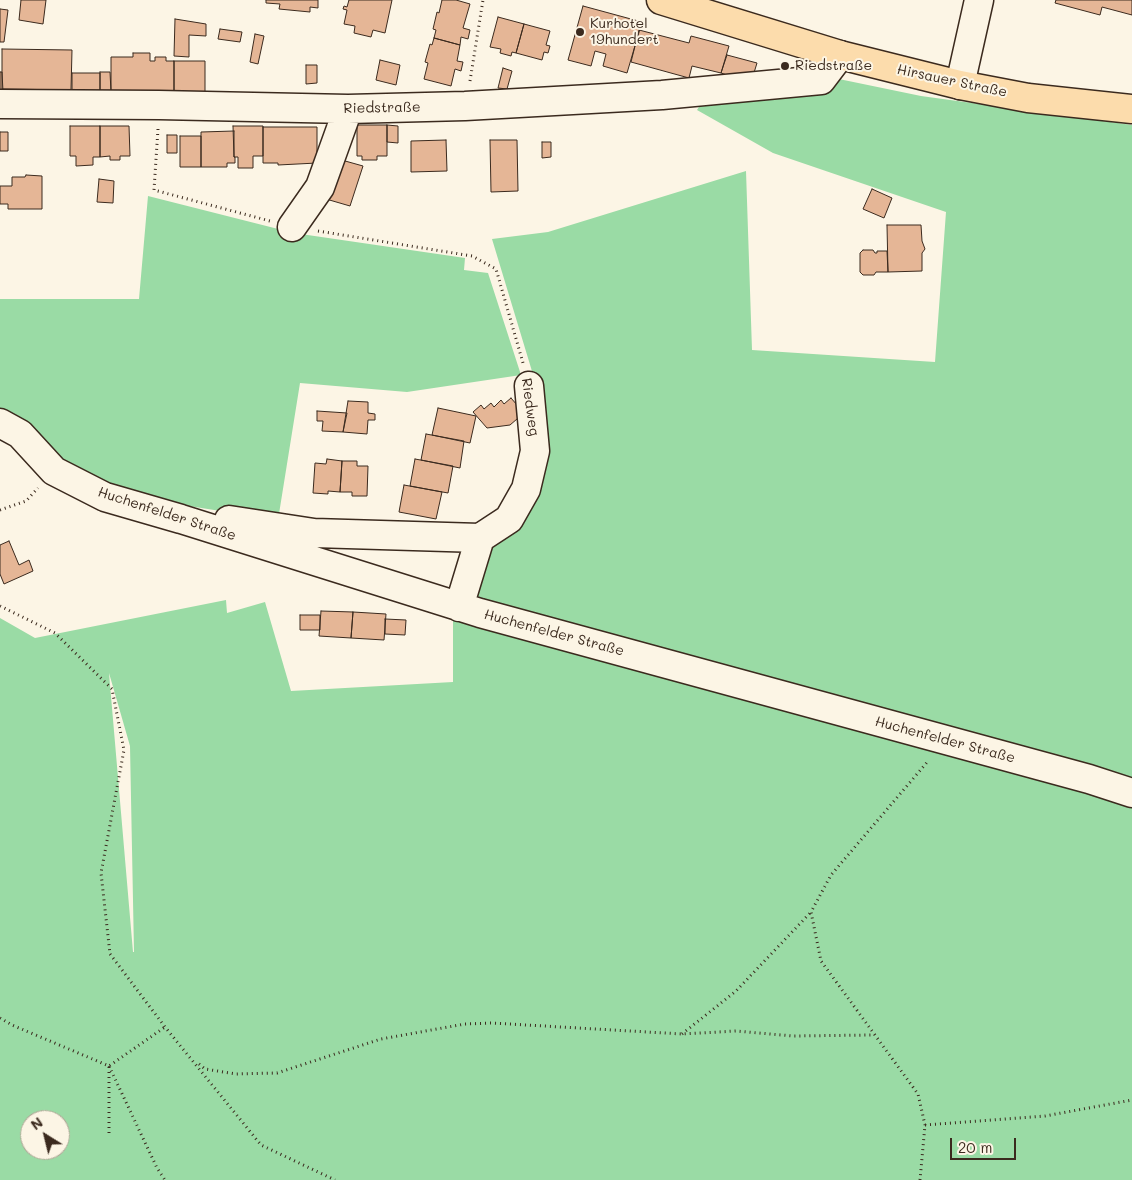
<!DOCTYPE html>
<meta charset="utf-8">
<style>
body{margin:0}
#map{position:relative;width:1132px;height:1180px;overflow:hidden;background:#fcf5e5;font-family:Mali,sans-serif}
canvas{display:block}
.north{position:absolute;left:20px;top:1110px;width:50px;height:50px;box-sizing:border-box;background:#fcf5e5;border:1px solid #afa495;border-radius:50%;rotate:324deg;font-size:14px;font-weight:700;line-height:20px;text-align:center;color:#3b2a1e}
.north::after{content:'';display:block;margin:auto;width:18px;height:22px;background:#3b2a1e;clip-path:polygon(50% 0,100% 100%,50% 72%,0 100%)}
.scale{position:absolute;left:950px;top:1138px;width:66px;height:22px;box-sizing:border-box;border:2px solid #3b2a1e;border-top:0;padding-left:6px;font-size:15px;line-height:18px;white-space:nowrap;color:#3b2a1e;-webkit-text-stroke:4px #fcf5e5;paint-order:stroke}
</style>
<div id="map">
<canvas width="1132" height="1180"></canvas>
<div class="north">N</div>
<div class="scale">20 m</div>
</div>
<script>
const c = document.querySelector('canvas').getContext('2d');
c.lineJoin = 'round';
function fill(path, color) { c.fillStyle = color; c.fill(path, 'evenodd'); }
const shape = rows => new Path2D(rows.map(r => 'M' + r).join(''));
function stroke(path, color, width, dash) { c.strokeStyle = color; c.lineWidth = width; c.lineCap = dash ? 'butt' : 'round'; c.setLineDash(dash || []); c.stroke(path); }
function label(font, color, halo, rows, align = 'center') {
  c.font = font + ' Mali,sans-serif'; c.lineWidth = 4; c.setLineDash([]); c.textBaseline = 'middle'; c.strokeStyle = halo; c.fillStyle = color; for (const [text, x, y, turn = 0] of rows) {
    c.save(); c.translate(x, y); c.rotate((+turn || 0) * Math.PI / 180); c.textAlign = isNaN(turn) ? turn : align; if (halo) c.strokeText(text, 0, 0); c.fillText(text, 0, 0); c.restore();
  }
}
const green = shape([
 [834,78,921,96,1132,125,1132,1180,0,1180,0,618,35,638,226,600,227,613,265,602,291,691,453,682,453,614,486,542,516,522,541,401,492,239,548,232,746,171,752,350,935,362,946,212,773,153,697,110,704,99],
 [109,673,130,746,134,952,133,952],
 [30,1120,60,1120,60,1150,30,1150],
 [148,196,294,233,465,258,464,270,488,273,521,375,407,392,300,383,278,520,144,499,89,478,0,416,0,299,139,299]
]);
const building = shape([
 [21,0,46,0,43,24,19,20,21,0],
 [266,0,318,0,318,8,310,7,310,12,279,9,280,4,266,3,266,0],
 [349,0,392,0,385,33,373,30,371,37,354,33,355,26,344,24,347,10,343,9,344,6,347,7,349,0],
 [442,0,456,0,470,4,463,28,470,30,468,39,461,37,460,45,434,38,436,30,433,29,437,12,439,13,442,0],
 [1056,0,1132,0,1132,15,1102,7,1100,15,1055,3,1056,0],
 [583,6,642,22,627,73,603,66,606,54,595,51,591,66,568,60,583,6],
 [0,9,8,10,4,42,0,42,0,9],
 [498,17,524,24,516,53,512,52,511,56,500,53,501,49,490,47,498,17],
 [175,19,206,24,206,36,189,35,189,57,174,56,175,19],
 [524,24,550,31,546,45,550,46,548,53,544,52,542,60,516,53,524,24],
 [220,29,242,32,240,42,218,39,220,29],
 [639,30,689,43,691,36,729,46,721,73,692,66,689,78,631,62,639,30],
 [255,34,264,36,258,64,250,62,255,34],
 [434,38,460,45,457,61,463,62,461,71,455,69,451,86,424,79,428,63,425,62,430,44,432,45,434,38],
 [2,49,72,50,71,90,2,89,2,49],
 [133,53,150,53,150,61,155,61,155,57,166,57,166,61,174,61,174,93,111,92,111,57,133,57,133,53],
 [727,55,757,63,753,76,742,80,721,73,727,55],
 [380,60,400,65,396,85,376,80,380,60],
 [174,61,205,61,205,92,174,93,174,61],
 [306,65,317,65,317,83,306,84,306,65],
 [503,68,512,71,507,89,498,88,503,68],
 [0,72,2,72,3,92,0,92,0,72],
 [100,72,110,72,111,92,100,92,100,72],
 [72,73,100,73,100,92,72,92,72,73],
 [357,125,387,125,387,156,377,156,377,160,362,160,362,156,357,156,357,125],
 [387,125,398,126,398,143,387,142,387,125],
 [70,126,100,126,100,157,93,157,93,165,76,166,76,156,70,156,70,126],
 [100,126,129,126,130,156,120,156,120,160,110,160,110,156,100,157,100,126],
 [233,126,263,126,263,156,253,156,253,168,238,168,238,157,234,157,233,126],
 [263,127,317,127,317,163,278,165,278,163,263,163,263,127],
 [234,131,234,157,235,157,235,163,227,163,227,167,201,167,201,132,234,131],
 [0,132,8,132,8,151,0,151,0,132],
 [167,135,177,135,177,153,167,153,167,135],
 [180,136,201,136,201,167,180,167,180,136],
 [446,140,447,171,411,172,411,141,446,140],
 [490,140,517,140,518,191,491,192,490,140],
 [542,142,551,142,551,157,542,158,542,142],
 [338,159,363,166,350,206,326,199,338,159],
 [26,175,42,176,42,209,8,209,8,204,0,204,0,186,12,186,12,177,25,177,26,175],
 [99,179,114,181,113,203,97,202,99,179],
 [872,189,892,198,884,218,863,209,872,189],
 [887,225,921,225,922,241,925,249,922,253,922,271,888,272,887,225],
 [863,250,873,250,875,253,877,253,877,251,887,251,888,272,876,272,874,275,863,275,860,272,860,253,863,250],
 [511,398,524,413,510,425,487,428,473,412,481,405,484,409,491,403,494,407,501,400,504,404,511,398],
 [348,401,368,402,368,413,375,414,375,420,368,420,367,434,343,432,348,401],
 [438,408,476,416,470,443,432,435,438,408],
 [317,411,347,413,343,432,322,431,323,421,317,421,317,411],
 [426,434,464,441,460,468,421,460,426,434],
 [327,459,342,461,340,492,328,491,328,494,313,493,315,463,326,464,327,459],
 [415,459,453,466,448,493,410,486,415,459],
 [342,461,357,461,357,466,368,466,367,496,352,496,352,492,340,492,342,461],
 [404,485,442,492,436,519,399,512,404,485],
 [9,541,19,565,29,560,33,571,4,584,0,574,0,545,9,541],
 [321,611,353,612,351,638,319,636,321,611],
 [353,612,386,614,384,640,351,638,353,612],
 [300,615,320,615,320,630,300,630,300,615],
 [385,619,406,620,405,635,385,634,385,619]
]);
const path = shape([
 [470,81,483,0],
 [158,129,154,190,270,221],
 [318,231,472,256,496,269,523,363],
 [0,510,26,501,38,488],
 [0,606,55,633,112,689,124,750,101,873,110,954,165,1027,261,1145,335,1180],
 [0,1018,12,1025,109,1066,165,1027],
 [682,1034,736,991,811,912],
 [199,1064,205,1069,236,1074,277,1073,381,1039,465,1024,492,1023,682,1034,736,1031,793,1036,874,1035],
 [109,1066,157,1168,165,1180],
 [109,1067,109,1136],
 [925,1125,1045,1116,1132,1100],
 [920,1180,925,1125,918,1094,821,961,811,912,831,875,929,760]
]);
const minor = shape([
 [960,85,979,0],
 [0,104,159,105,348,109,465,106,662,95,821,80,840,55],
 [292,227,320,187,348,109],
 [0,423,20,434,54,471,105,497,181,519,480,613,1089,779,1132,793],
 [229,520,314,533,480,538,509,519,526,489,535,451,529,386],
 [459,607,480,538]
]);
const major = shape([
 [661,0,840,55,960,85,1028,98,1132,109]
]);
const markers = [
 [580,32,5,"#3b2a1e"],
 [785,66,5,"#3b2a1e"]
];
const poiNames = [
 ["Kurhotel",590,24],
 ["19hundert",590,40],
 ["Riedstraße",795,66]
];
const streetNames = [
 ["Hirsauer Straße",952,81,12],
 ["Riedstraße",382,108,-1],
 ["Riedweg",530,407,82],
 ["Huchenfelder Straße",167,514,18],
 ["Huchenfelder Straße",554,633,15],
 ["Huchenfelder Straße",945,740,15]
];
fill(green, '#9adba5');
fill(building, '#e5b696');
stroke(building, '#3b2a1e', 1);
stroke(minor, '#3b2a1e', 31);
stroke(major, '#3b2a1e', 31);
stroke(path, '#3b2a1e', 3, [1, 4]);
stroke(minor, '#fcf5e5', 28);
stroke(major, '#fcdcac', 28);
for (const [x, y, r, color] of markers) { const dot = new Path2D(); dot.arc(x, y, r, 0, 2 * Math.PI); c.fillStyle = color; c.fill(dot); stroke(dot, '#fcf5e5', 2); }
label('14px', '#3b2a1e', '#fcf5e5', poiNames, 'left');
label('14px', '#3b2a1e', '#fcf5e5', streetNames);
</script>
